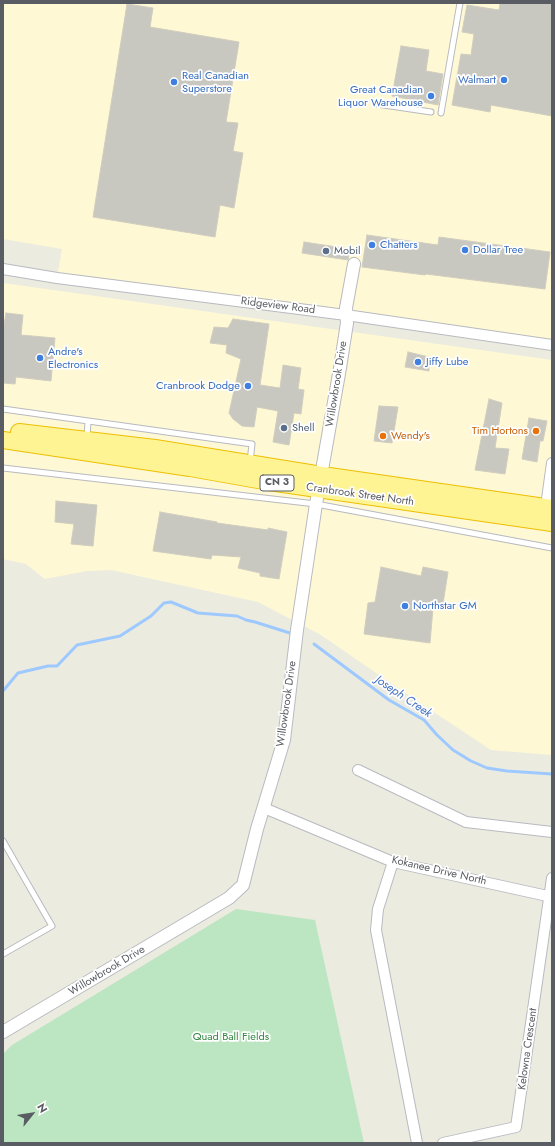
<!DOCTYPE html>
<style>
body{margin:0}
#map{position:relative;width:555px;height:1146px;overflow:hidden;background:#ecebe0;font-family:Jost,sans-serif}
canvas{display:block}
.frame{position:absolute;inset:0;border:4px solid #595c62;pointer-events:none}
.north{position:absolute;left:12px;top:1094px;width:40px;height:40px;-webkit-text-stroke:3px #fff;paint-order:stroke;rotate:60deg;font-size:11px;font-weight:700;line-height:16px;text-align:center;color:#595c62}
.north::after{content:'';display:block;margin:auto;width:14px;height:18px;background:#595c62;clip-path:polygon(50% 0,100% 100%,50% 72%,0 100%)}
</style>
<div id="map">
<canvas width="555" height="1146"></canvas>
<div class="frame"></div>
<div class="north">N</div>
</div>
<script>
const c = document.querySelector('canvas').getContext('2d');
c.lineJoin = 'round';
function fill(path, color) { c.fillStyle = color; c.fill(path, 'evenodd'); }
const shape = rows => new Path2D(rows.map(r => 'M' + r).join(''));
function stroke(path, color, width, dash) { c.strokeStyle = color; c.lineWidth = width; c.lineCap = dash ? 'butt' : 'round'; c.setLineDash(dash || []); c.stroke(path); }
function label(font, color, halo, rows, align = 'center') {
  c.font = font + ' Jost,sans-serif'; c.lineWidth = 3.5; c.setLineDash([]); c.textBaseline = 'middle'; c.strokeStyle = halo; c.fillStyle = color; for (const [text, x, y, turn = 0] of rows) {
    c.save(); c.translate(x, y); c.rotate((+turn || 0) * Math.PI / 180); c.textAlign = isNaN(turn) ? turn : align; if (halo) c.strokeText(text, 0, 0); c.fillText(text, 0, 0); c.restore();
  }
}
const commercial = shape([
 [3,3,552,3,552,351,57,278,62,249,3,239],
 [3,283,552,360,552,755,491,750,414,699,321,635,258,602,111,570,87,571,45,579,26,564,3,559]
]);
const green = shape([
 [236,909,315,920,364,1143,3,1143,3,1054,12,1045]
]);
const stream = shape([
 [314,644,389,700,424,720,437,735,453,750,471,761,487,768,507,771,552,774],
 [3,691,18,673,48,666,57,666,77,645,120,636,151,616,164,603,171,602,198,613,237,616,246,620,255,622,293,634]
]);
const building = shape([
 [500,3,552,3,552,116,491,105,490,112,452,105,461,54,471,55,474,34,462,32,467,5,499,10,500,3],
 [127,4,153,8,150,27,239,42,226,122,238,123,233,151,243,153,234,208,220,205,215,237,93,217,127,4],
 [401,46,429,50,426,71,443,74,438,105,392,96,401,46],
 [367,235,438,245,439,237,550,252,545,289,426,274,425,275,362,267,367,235],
 [304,242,350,249,348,260,302,253,304,242],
 [6,313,23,315,21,335,55,338,51,381,16,377,15,384,3,383,3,331,6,313],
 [233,319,269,324,260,385,280,388,283,365,301,368,298,389,304,390,301,414,294,413,289,445,273,442,278,411,257,407,254,427,242,426,233,419,229,413,241,359,226,353,227,345,210,343,214,327,228,328,233,319],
 [408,352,429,357,429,371,405,367,408,352],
 [489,399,502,403,495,448,509,449,505,474,475,470,489,399],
 [379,406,398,407,392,443,374,441,379,406],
 [529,418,547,421,543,441,540,441,537,462,522,459,529,418],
 [56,501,97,505,93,546,71,544,74,524,55,522,56,501],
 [160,512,217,522,217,523,268,530,268,528,287,532,279,579,260,576,260,573,238,568,241,557,212,555,211,559,153,551,160,512],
 [381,567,421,576,423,567,448,572,442,610,433,608,430,643,364,634,368,603,375,602,381,567]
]);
const service = shape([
 [377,104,431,112],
 [441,113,460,3],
 [3,409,252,444,250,462],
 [87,438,88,421],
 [3,468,316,504,552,548],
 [3,841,52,926,3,954]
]);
const minor = shape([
 [3,269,57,278,346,315,552,345],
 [545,513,552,463],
 [358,770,466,822,552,832],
 [264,808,393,862,552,897],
 [393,862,378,909,376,930,417,1143],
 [443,1143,516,1127,552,878]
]);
const tertiary = shape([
 [3,1032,229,898,243,885,257,829,284,740,297,630,316,504,340,368,347,323,346,308,354,264]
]);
const trunk = shape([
 [19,432,155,448,322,475,552,508],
 [3,440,190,468,269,482,552,523]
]);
const markers = [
 [504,80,4,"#3f7fe0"],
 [174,82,4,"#3f7fe0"],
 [431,96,4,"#3f7fe0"],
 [372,245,4,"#3f7fe0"],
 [465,250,4,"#3f7fe0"],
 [326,251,4,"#5c6f8a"],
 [40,358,4,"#3f7fe0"],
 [418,362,4,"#3f7fe0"],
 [248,386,4,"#3f7fe0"],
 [284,428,4,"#5c6f8a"],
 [536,431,4,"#e8710a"],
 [383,436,4,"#e8710a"],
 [405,606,4,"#3f7fe0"]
];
const shields = [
 [277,483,34]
];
const shieldNames = [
 ["CN 3",277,483]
];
const shopNames = [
 ["Real Canadian",182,76],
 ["Superstore",182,89],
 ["Walmart",496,80,"right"],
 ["Great Canadian",423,90,"right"],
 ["Liquor Warehouse",423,103,"right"],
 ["Chatters",380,245],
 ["Dollar Tree",473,250],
 ["Andre's",48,352],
 ["Electronics",48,365],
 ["Jiffy Lube",426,362],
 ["Cranbrook Dodge",240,386,"right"],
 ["Northstar GM",413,606]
];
const serviceNames = [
 ["Mobil",334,251],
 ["Shell",292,428]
];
const streetNames = [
 ["Ridgeview Road",278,306,7],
 ["Willowbrook Drive",337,384,-81],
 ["Cranbrook Street North",360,495,8],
 ["Willowbrook Drive",287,704,-82],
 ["Kokanee Drive North",439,871,13],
 ["Willowbrook Drive",107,971,-31],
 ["Kelowna Crescent",528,1049,-82]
];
const foodNames = [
 ["Tim Hortons",528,431],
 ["Wendy's",391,436,"left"]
];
const parkNames = [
 ["Quad Ball Fields",231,1037]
];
const waterNames = [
 ["Joseph Creek",403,697,34]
];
fill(commercial, '#fef9d4');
fill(green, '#bce5c1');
stroke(stream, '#9ec9ff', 3);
fill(building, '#c9c8c0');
stroke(building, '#d1cebf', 1);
stroke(service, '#b8bac0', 7);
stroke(minor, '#b8bac0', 12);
stroke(tertiary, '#b8bac0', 14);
stroke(trunk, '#edbf00', 18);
stroke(service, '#fff', 5);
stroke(minor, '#fff', 10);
stroke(tertiary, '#fff', 12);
stroke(trunk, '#fef494', 16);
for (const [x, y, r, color] of markers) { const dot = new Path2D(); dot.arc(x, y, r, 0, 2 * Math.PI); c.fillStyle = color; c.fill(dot); stroke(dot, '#fff', 1.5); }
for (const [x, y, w] of shields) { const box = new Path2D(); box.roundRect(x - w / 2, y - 8, w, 16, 3); c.fillStyle = '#fff'; c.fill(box); stroke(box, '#595c62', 1); }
label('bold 10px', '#595c62', null, shieldNames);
label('11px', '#366cbe', '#fff', shopNames, 'left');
label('11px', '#4e5e75', '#fff', serviceNames, 'left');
label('11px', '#595c62', '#fff', streetNames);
label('11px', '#c56008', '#fff', foodNames, 'right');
label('11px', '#348642', '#fff', parkNames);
label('italic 12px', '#4070c3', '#fff', waterNames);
</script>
